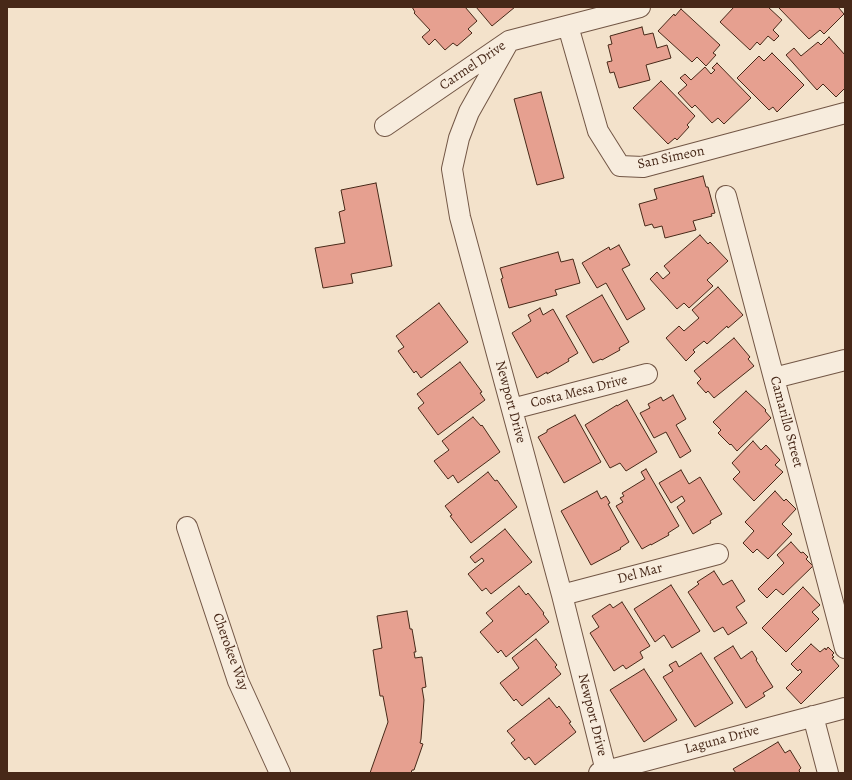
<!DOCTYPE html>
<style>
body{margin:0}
#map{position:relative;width:852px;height:780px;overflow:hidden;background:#f3e2cb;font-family:Alegreya,serif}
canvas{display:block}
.frame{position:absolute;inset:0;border:8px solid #472818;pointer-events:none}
</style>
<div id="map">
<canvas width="852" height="780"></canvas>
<div class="frame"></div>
</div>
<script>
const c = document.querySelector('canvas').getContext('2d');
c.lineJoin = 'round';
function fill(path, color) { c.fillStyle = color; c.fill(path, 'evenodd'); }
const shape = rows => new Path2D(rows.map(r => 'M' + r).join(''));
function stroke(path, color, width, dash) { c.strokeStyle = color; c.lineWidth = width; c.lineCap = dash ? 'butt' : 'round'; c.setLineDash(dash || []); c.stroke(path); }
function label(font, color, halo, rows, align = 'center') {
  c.font = font + ' Alegreya,serif'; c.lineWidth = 4; c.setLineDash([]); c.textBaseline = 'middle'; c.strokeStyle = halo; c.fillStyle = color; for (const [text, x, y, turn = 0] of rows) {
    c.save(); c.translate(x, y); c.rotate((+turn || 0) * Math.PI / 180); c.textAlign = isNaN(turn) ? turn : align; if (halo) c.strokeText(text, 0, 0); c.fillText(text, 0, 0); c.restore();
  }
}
const building = shape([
 [412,7,465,7,477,21,468,29,472,33,457,46,453,43,445,50,435,39,429,45,422,37,430,30,414,13,415,12,412,7],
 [476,7,515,7,492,26,476,7],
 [734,7,768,7,782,20,773,30,779,36,774,41,768,36,760,45,757,42,750,50,720,22,734,7],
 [778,7,838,7,844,14,824,34,820,30,809,39,778,7],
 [681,9,720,45,713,53,716,55,706,66,697,57,692,62,658,31,674,14,675,16,681,9],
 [642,27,644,35,653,33,657,48,667,45,671,58,646,65,650,80,619,88,614,72,610,73,607,62,612,61,608,45,612,44,610,36,642,27],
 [829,37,845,55,845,88,836,97,823,84,817,90,786,55,794,48,801,56,818,42,821,45,829,37],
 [772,53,804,85,777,112,773,107,769,110,737,78,759,56,764,61,772,53],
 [717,63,751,98,724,124,718,118,712,123,695,105,692,108,678,93,687,85,680,78,685,74,691,80,705,67,711,74,715,70,712,68,717,63],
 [661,81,695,116,687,125,689,127,677,140,675,138,668,144,633,108,661,81],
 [541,92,564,178,537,185,514,99,541,92],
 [703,176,706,187,708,187,715,213,711,214,712,216,693,221,696,230,665,238,662,226,654,228,652,224,645,226,639,204,657,199,654,189,703,176],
 [376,183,392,266,351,274,353,283,323,288,315,248,345,243,339,212,345,210,341,190,376,183],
 [700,235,708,244,710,242,728,261,707,280,713,286,689,308,684,303,677,309,650,279,657,272,663,279,670,273,664,266,700,235],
 [619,245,630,265,622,269,645,309,627,320,606,283,597,288,582,263,609,247,610,250,619,245],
 [558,252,561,262,573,259,580,283,555,290,557,295,509,308,501,279,503,278,500,268,558,252],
 [718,287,743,315,728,328,727,326,707,344,704,341,693,350,695,352,686,361,666,338,679,326,684,331,699,318,692,310,718,287],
 [602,295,629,342,619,348,620,350,602,360,601,359,593,363,566,316,602,295],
 [439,303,468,342,421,378,416,371,414,373,398,351,404,347,396,336,439,303],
 [540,308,543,315,553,309,578,353,568,359,569,361,547,374,547,372,537,378,512,333,531,321,528,315,540,308],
 [734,338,750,357,748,359,754,366,714,398,708,391,706,393,697,383,701,379,694,371,734,338],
 [460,362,482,392,480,393,485,400,438,435,418,408,424,403,417,394,460,362],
 [746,391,766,410,765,411,771,418,737,451,731,444,730,445,718,433,721,430,713,422,746,391],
 [673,395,686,419,676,425,691,451,680,458,666,432,654,438,640,413,650,408,648,404,661,397,663,401,673,395],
 [627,400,657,452,626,471,620,463,610,468,585,425,617,405,617,406,627,400],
 [575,415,601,462,564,483,538,437,547,432,547,430,575,415],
 [473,417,481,426,482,425,500,452,458,483,453,475,448,479,434,461,449,450,442,441,473,417],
 [753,441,761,450,766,445,780,460,775,465,783,472,754,501,733,479,740,472,732,463,753,441],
 [646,469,679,526,668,533,669,535,651,545,651,544,642,549,616,506,623,502,620,498,624,496,622,493,645,479,641,472,646,469],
 [681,470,689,484,700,477,722,514,710,521,711,523,693,534,677,507,685,501,682,496,671,503,659,483,681,470],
 [488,472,495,481,497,480,517,507,471,543,450,516,452,515,445,506,488,472],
 [597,491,601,499,606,496,610,503,608,504,629,542,620,548,621,549,591,565,561,511,597,491],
 [775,491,784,501,786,499,796,509,782,524,792,534,768,559,757,549,753,553,743,543,754,531,745,522,775,491],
 [505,529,532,562,491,594,486,588,482,591,468,574,484,561,482,558,475,563,470,557,505,529],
 [791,542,801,553,803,552,808,557,806,559,813,566,783,595,776,589,767,598,758,589,784,563,777,555,791,542],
 [714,571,723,585,732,580,745,601,736,607,747,623,728,635,723,627,714,632,688,592,699,584,697,582,714,571],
 [671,585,700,631,672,648,664,635,655,642,634,609,671,585],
 [519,586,526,595,528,593,544,613,543,614,549,622,506,657,501,650,498,653,480,632,493,621,486,613,519,586],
 [803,587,820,605,812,612,819,619,786,652,762,628,803,587],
 [622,602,650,646,640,652,643,658,626,669,623,665,614,671,590,633,599,627,592,616,610,604,613,608,622,602],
 [407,611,410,629,412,629,416,652,414,652,415,658,422,657,426,687,422,688,424,700,421,739,420,743,423,744,414,770,412,770,411,773,370,773,388,722,383,696,380,696,373,650,382,648,377,616,407,611],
 [536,639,557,665,555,667,561,674,522,706,516,699,514,701,500,683,519,668,512,658,536,639],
 [811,644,820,652,825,648,826,650,828,647,834,653,832,655,834,657,832,658,839,666,801,704,786,688,802,672,800,669,798,671,791,664,811,644],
 [733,646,741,659,752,651,757,659,756,660,773,687,763,693,765,696,746,708,714,658,733,646],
 [701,653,733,703,695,727,663,677,673,671,669,665,676,661,679,667,701,653],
 [644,669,677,720,644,742,610,690,644,669],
 [549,698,557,708,559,706,571,722,569,723,576,732,535,765,529,757,525,760,511,743,515,740,507,731,549,698],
 [778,742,785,753,790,750,801,768,799,770,800,773,736,773,733,769,778,742]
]);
const street = shape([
 [568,26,598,131,620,166,643,167,845,113],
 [509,41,469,112,459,138,452,169,460,217,562,595,606,771],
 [385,126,509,41,640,7],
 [726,196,845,648],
 [774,378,845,360],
 [512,409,647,374],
 [187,527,238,681,280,773],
 [562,595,718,554],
 [813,716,828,773],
 [599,773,845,708]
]);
const streetNames = [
 ["Carmel Drive",473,66,-34],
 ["San Simeon",671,158,-12],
 ["Costa Mesa Drive",579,392,-14],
 ["Newport Drive",510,402,75],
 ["Camarillo Street",786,422,75],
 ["Del Mar",640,574,-15],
 ["Cherokee Way",230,652,70],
 ["Newport Drive",592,715,76],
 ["Laguna Drive",722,740,-15]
];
fill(building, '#e6a090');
stroke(building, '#472818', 1);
stroke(street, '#725645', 22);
stroke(street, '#f7ecdd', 20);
label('14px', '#472818', '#f7ecdd', streetNames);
</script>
